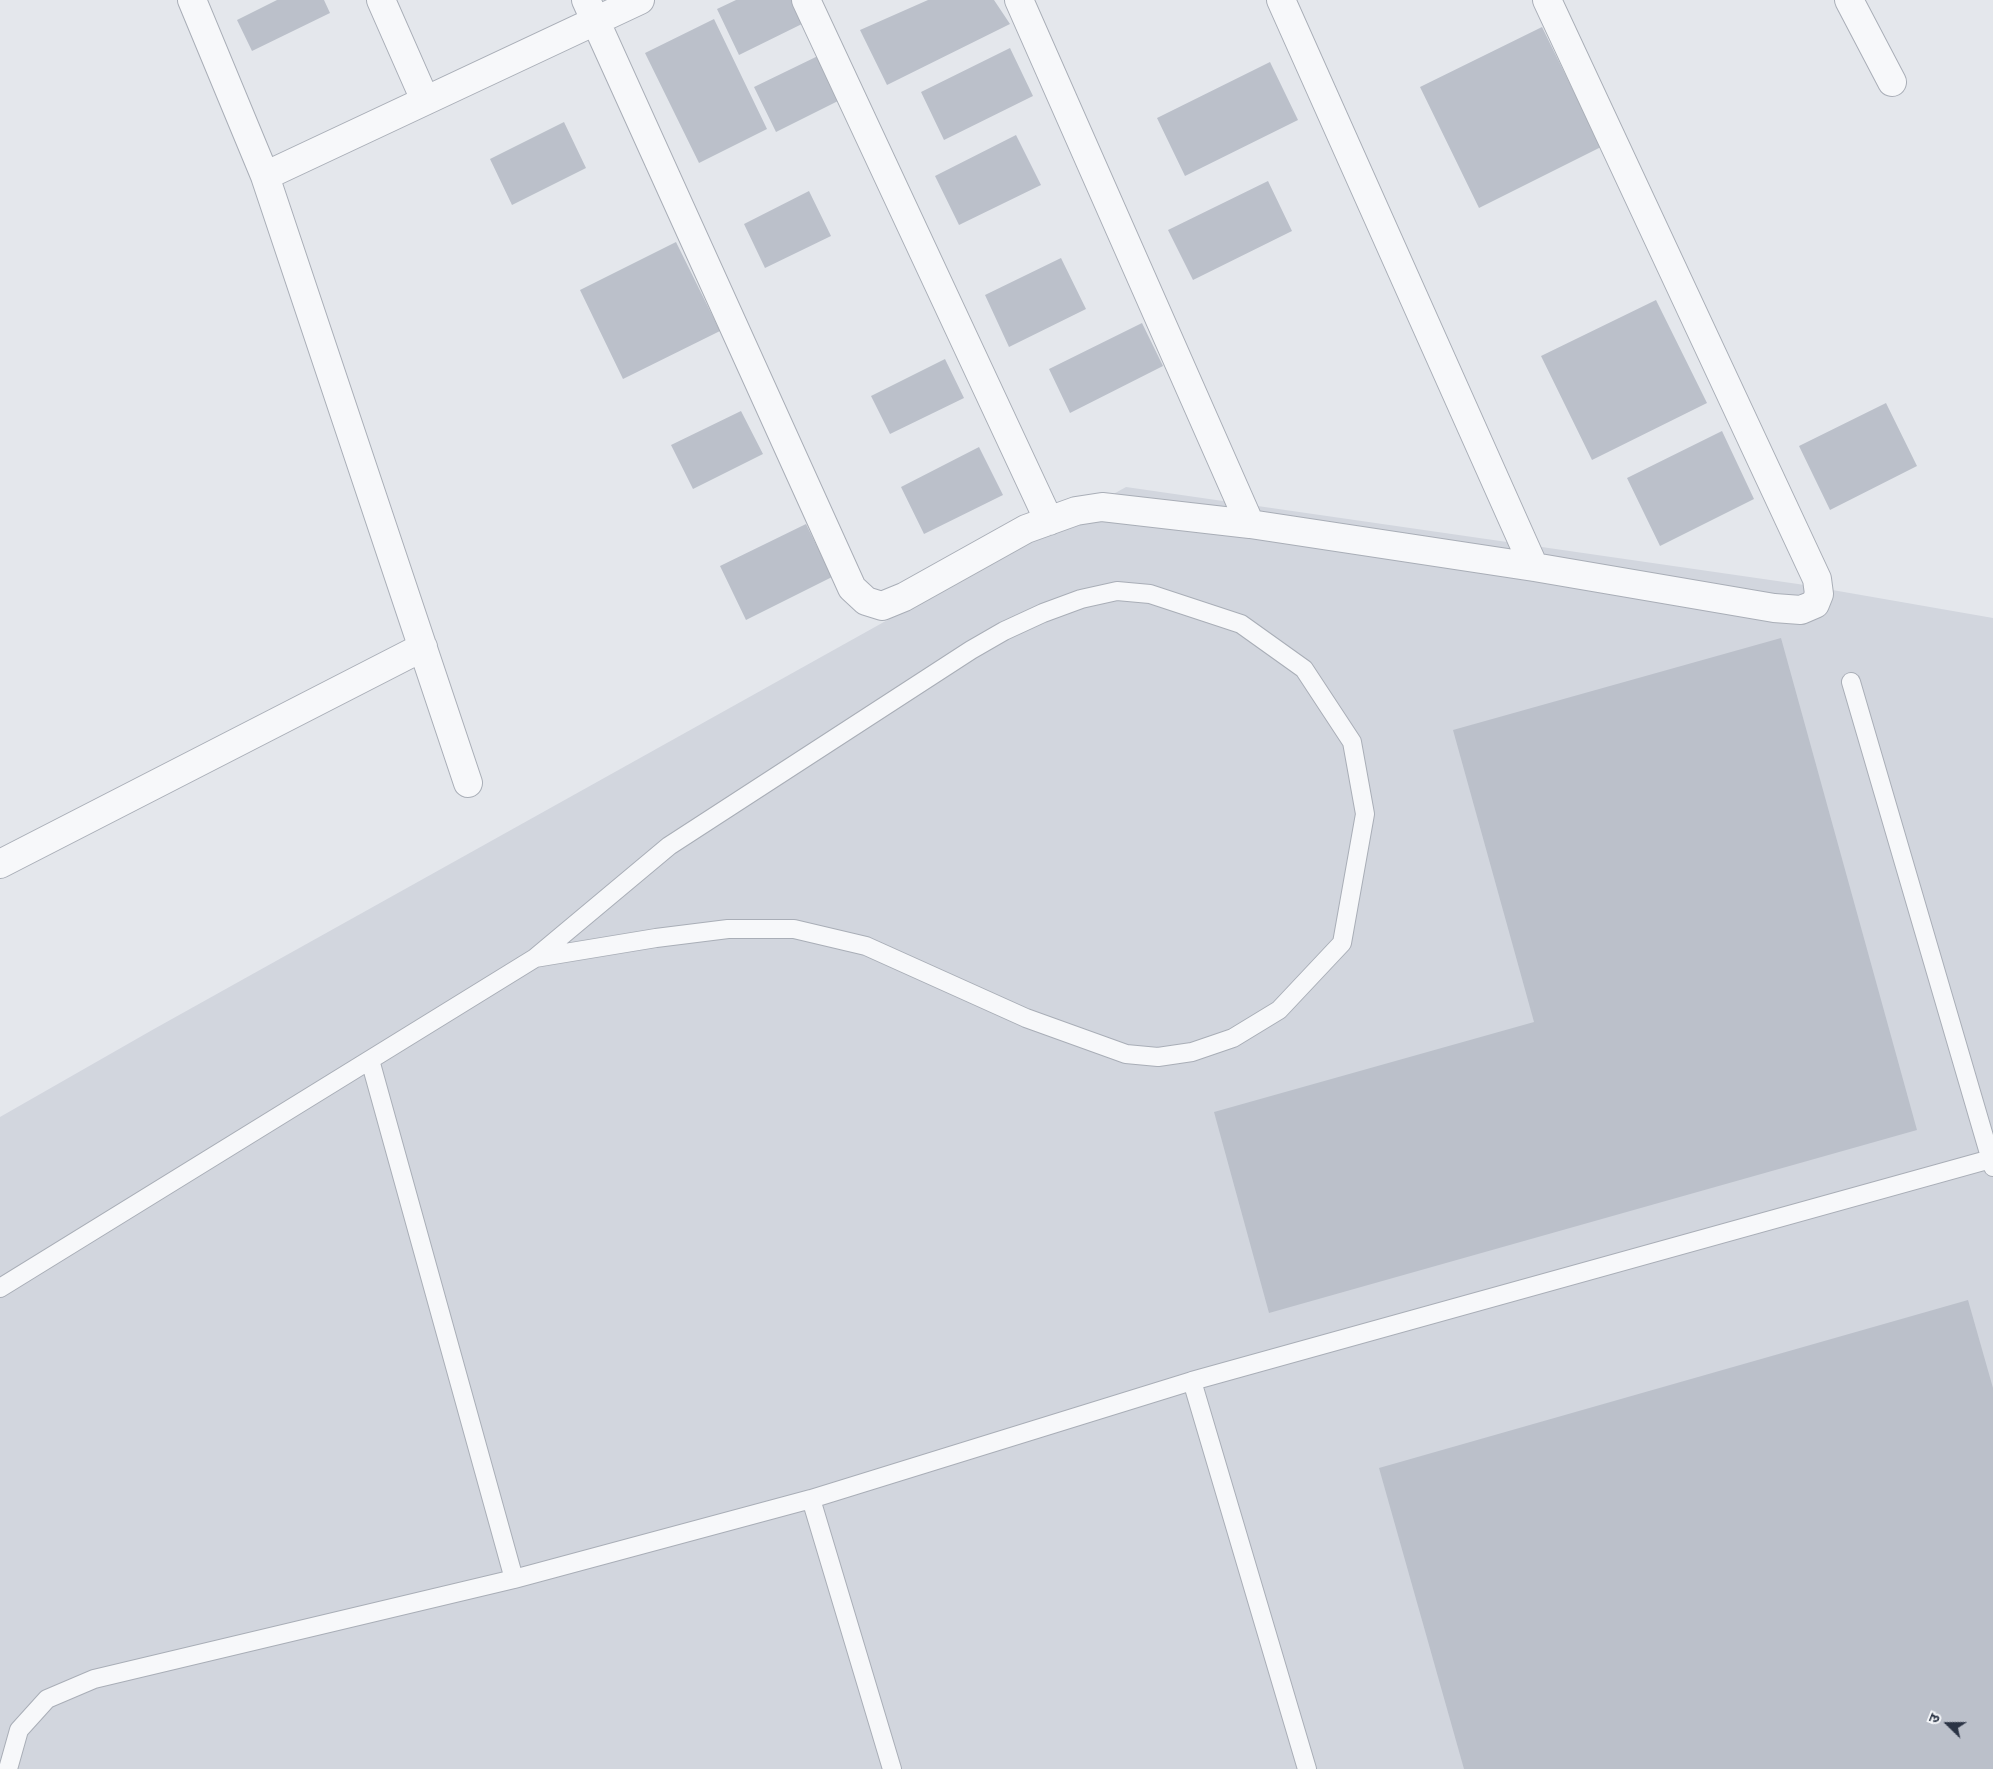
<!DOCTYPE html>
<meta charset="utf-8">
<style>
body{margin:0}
#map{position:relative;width:1993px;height:1769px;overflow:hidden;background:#e4e7ec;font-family:Helvetica,"Noto Sans Devanagari",sans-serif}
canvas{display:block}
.north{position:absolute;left:1923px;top:1699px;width:50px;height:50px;-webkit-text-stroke:4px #f4f6f9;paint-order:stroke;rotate:292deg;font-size:14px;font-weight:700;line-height:20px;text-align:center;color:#2b3445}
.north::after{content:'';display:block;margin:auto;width:18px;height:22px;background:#2b3445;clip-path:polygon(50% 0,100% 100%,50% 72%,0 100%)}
</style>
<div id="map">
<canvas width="1993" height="1769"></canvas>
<div class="north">उ</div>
</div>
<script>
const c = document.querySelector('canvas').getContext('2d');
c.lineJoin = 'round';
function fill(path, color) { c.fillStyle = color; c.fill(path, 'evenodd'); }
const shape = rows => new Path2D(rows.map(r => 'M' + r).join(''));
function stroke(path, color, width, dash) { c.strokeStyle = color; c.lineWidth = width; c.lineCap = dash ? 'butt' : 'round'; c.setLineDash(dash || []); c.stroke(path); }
const built = shape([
 [1126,487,1798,584,1993,618,1993,1769,0,1769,0,1117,154,1029]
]);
const building = shape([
 [277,0,324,0,330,13,252,51,237,20],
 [736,0,798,0,808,21,739,55,717,9],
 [928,0,994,0,1010,24,887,85,860,30],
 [714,19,767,129,699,163,645,53],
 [1542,27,1601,147,1479,208,1420,87],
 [1010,48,1033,96,944,140,921,92],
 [822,54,844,98,776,132,754,87],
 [1270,62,1298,120,1185,176,1157,118],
 [564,122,586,168,512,205,490,159],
 [1016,135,1041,185,959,225,935,176],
 [1268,181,1292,231,1193,280,1168,230],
 [809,191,831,236,765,268,744,224],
 [676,242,720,331,623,379,580,290],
 [1061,258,1086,309,1009,347,985,295],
 [1656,300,1707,403,1592,460,1541,356],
 [1142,323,1163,366,1070,413,1049,369],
 [945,359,964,398,890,434,871,396],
 [1886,403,1917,466,1830,510,1799,446],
 [741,411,763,454,693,489,671,445],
 [1722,431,1754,499,1660,546,1627,478],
 [979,447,1003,495,924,534,901,487],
 [806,524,832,577,746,620,720,566],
 [1781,638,1917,1130,1269,1313,1214,1112,1534,1022,1453,730],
 [1968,1300,1993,1388,1993,1769,1464,1769,1379,1468]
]);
const service = shape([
 [1851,682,1993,1167],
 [370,1060,514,1579],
 [0,1288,535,958,656,938,728,929,794,929,866,946,1026,1018,1126,1054,1158,1057,1192,1052,1233,1038,1279,1010,1342,943,1365,814,1352,742,1304,669,1241,624,1150,594,1117,591,1081,599,1043,613,1004,631,971,650,669,846,535,958],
 [1192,1381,1307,1769],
 [811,1499,892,1769],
 [8,1769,19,1730,47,1699,94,1679,514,1579,811,1499,1192,1381,1991,1159]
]);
const minor = shape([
 [192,0,265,176,468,783],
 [381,0,425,100],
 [586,0,852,588,866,601,882,606,904,597,1026,529,1076,511,1102,507,1250,524,1534,567,1774,608,1801,610,1815,604,1819,594,1817,579,1547,0],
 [806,0,1049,521],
 [1019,0,1250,524],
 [1281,0,1534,567],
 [1849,0,1892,82],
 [265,176,640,0],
 [0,864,423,647]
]);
fill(built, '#d2d6de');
fill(building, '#bbc0ca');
stroke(service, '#a9aeb7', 20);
stroke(minor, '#a9aeb7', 30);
stroke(service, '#f7f8fa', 18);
stroke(minor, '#f7f8fa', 28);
</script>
